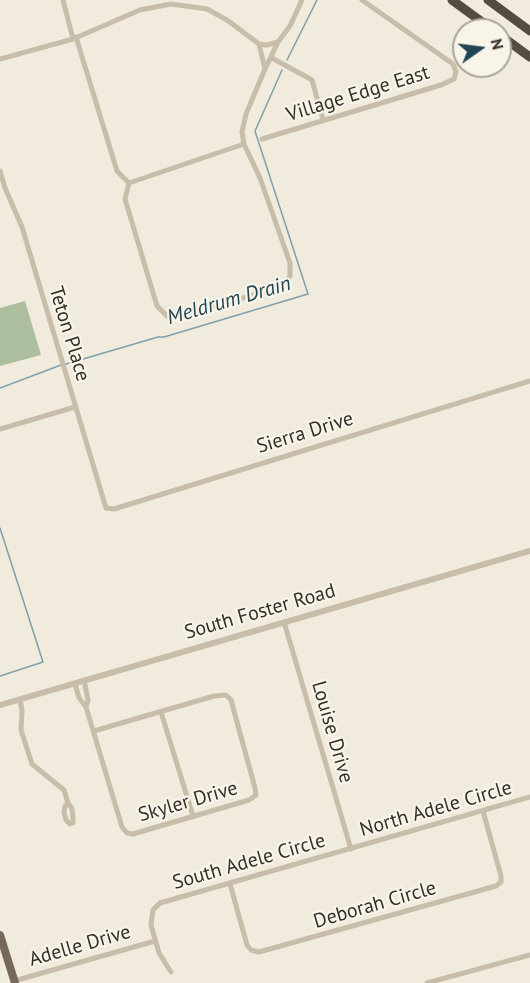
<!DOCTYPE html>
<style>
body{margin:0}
#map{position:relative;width:530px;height:983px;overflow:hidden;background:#f0ebdd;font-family:"PT Sans",sans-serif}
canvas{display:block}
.north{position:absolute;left:452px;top:18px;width:60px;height:60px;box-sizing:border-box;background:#f8f4e9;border:2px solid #aaa59c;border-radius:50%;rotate:76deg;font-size:16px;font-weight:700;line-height:24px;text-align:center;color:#352f29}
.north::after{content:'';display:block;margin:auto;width:21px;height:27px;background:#214754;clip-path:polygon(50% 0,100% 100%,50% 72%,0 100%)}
</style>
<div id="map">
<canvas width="530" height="983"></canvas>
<div class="north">N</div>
</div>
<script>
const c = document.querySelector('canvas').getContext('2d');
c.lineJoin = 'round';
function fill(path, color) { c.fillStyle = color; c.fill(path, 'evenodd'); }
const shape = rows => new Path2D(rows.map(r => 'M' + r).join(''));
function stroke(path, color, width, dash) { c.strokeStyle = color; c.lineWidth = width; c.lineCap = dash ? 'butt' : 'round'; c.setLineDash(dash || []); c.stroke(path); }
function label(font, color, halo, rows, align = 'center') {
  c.font = font + ' "PT Sans",sans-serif'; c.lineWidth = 4.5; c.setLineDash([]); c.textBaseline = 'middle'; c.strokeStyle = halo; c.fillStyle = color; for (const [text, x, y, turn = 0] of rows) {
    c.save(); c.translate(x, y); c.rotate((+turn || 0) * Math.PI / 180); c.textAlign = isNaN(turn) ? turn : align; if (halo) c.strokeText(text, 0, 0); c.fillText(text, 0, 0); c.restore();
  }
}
const green = shape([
 [25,301,41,355,0,366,0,308]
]);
const stream = shape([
 [287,60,317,0],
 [66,364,158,337,164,337,308,294,255,131,282,70],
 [0,388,61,365],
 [0,528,43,662,0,676]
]);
const minor = shape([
 [63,0,73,39],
 [76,37,117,171,129,183,125,199,157,306,167,316,177,317,277,288,285,283,290,276,290,263,260,178,244,144,242,132,246,114,265,69,278,42,290,26,302,0],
 [259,44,267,45,278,42],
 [272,58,312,80,323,120],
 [0,59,73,39,140,10,171,4,207,9,227,20,259,44,265,69],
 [262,139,441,85,454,79,456,72,453,64,362,0],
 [0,171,5,188,22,227,106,508,114,509,530,381],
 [129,183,244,144],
 [0,429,75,407],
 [284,622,351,849],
 [75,683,79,698,86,707,88,700,84,680],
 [20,699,22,711,21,730,32,764,64,790,68,803,72,809,73,818,73,823,70,824,66,820,64,812,65,806,68,803],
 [86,707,122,827,127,833,133,834,249,800,256,795,255,788,231,700,226,695,214,696,94,731],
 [161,712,193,816],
 [230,884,247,945,251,950,259,952,496,886,501,882,501,876,483,811],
 [171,972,159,953,151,925,153,910,160,903,530,797],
 [14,981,155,941],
 [427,983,530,955]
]);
const tertiary = shape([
 [0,705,530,551]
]);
const primary = shape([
 [0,935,15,983]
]);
const motorway = shape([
 [452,0,493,30],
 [488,0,530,31],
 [500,35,530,57]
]);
const streetNames = [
 ["Village Edge East",358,94,-17],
 ["Teton Place",69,334,73],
 ["Sierra Drive",305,433,-17],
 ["South Foster Road",260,612,-16],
 ["Louise Drive",332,732,74],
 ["Skyler Drive",188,802,-16],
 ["North Adele Circle",436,809,-16],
 ["South Adele Circle",249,862,-16],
 ["Deborah Circle",375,905,-16],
 ["Adelle Drive",80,946,-16]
];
const waterNames = [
 ["Meldrum Drain",229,301,-16]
];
fill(green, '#adbe9e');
stroke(stream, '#7ea1ab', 1.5);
stroke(minor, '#c7bda9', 5);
stroke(tertiary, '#c7bda9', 6);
stroke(primary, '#76695b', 8);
stroke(motorway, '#564b40', 9);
label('20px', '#352f29', '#f8f4e9', streetNames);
label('italic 21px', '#214754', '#f8f4e9', waterNames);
</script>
